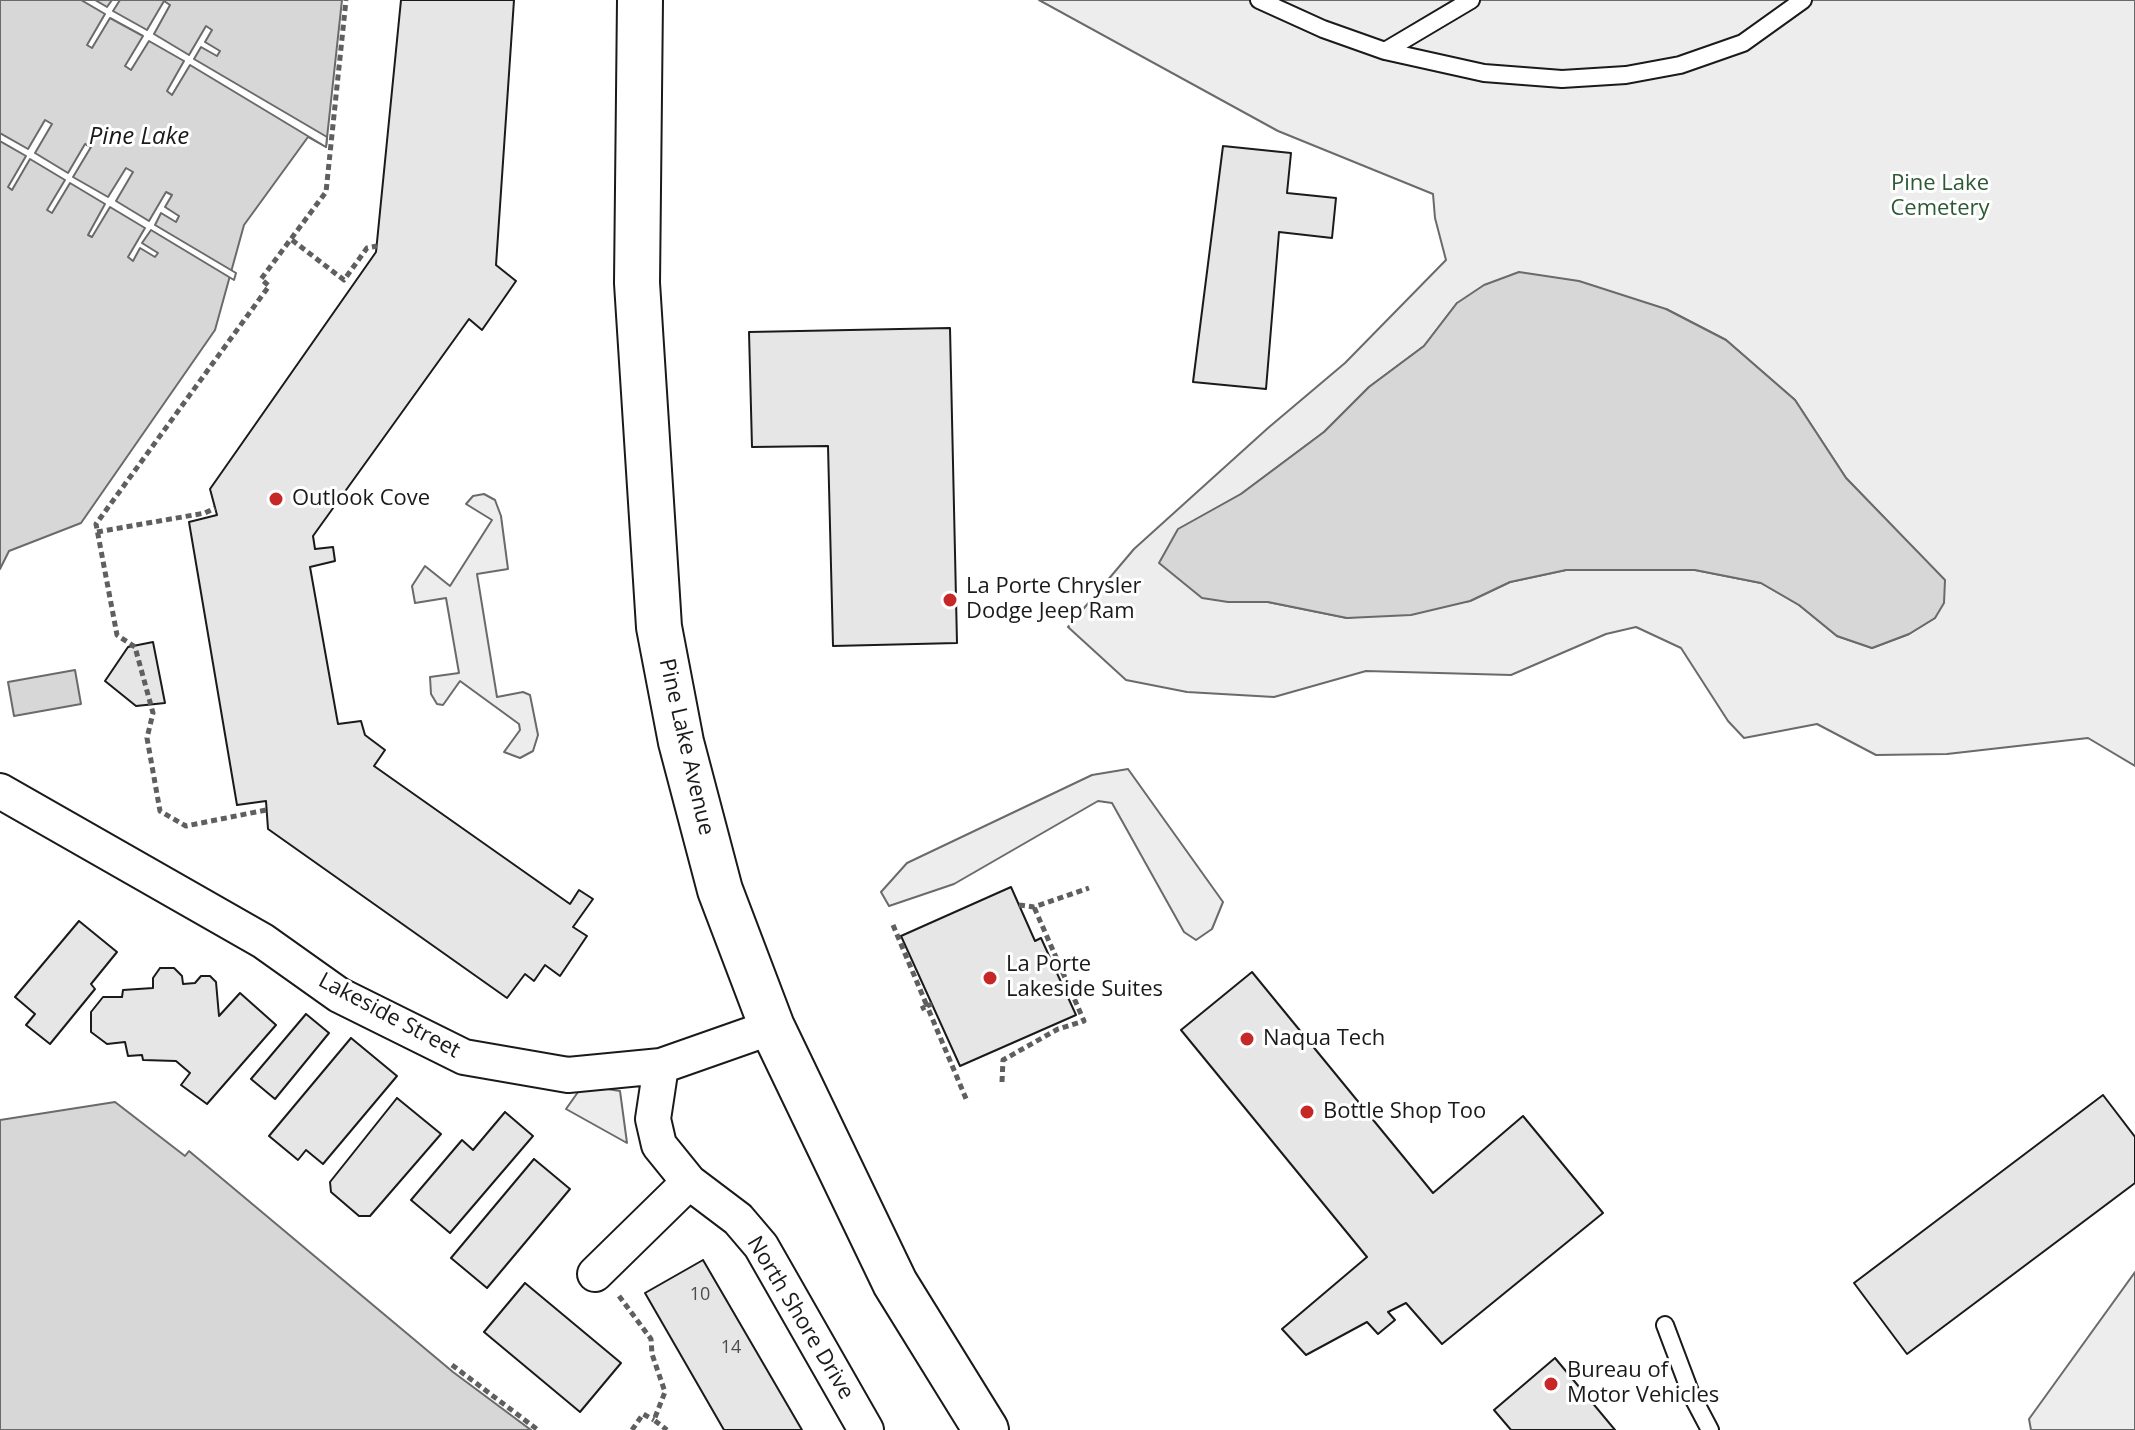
<!DOCTYPE html>
<style>
body{margin:0}
canvas{display:block;background:#fff}
</style>
<canvas width="2135" height="1430"></canvas>
<script>
const c = document.querySelector('canvas').getContext('2d');
c.lineJoin = 'round';
function fill(path, color) { c.fillStyle = color; c.fill(path, 'evenodd'); }
const shape = rows => new Path2D(rows.map(r => 'M' + r).join(''));
function stroke(path, color, width, dash) { c.strokeStyle = color; c.lineWidth = width; c.lineCap = dash ? 'butt' : 'round'; c.setLineDash(dash || []); c.stroke(path); }
function label(font, color, halo, rows, align = 'center') {
  c.font = font + ' "Open Sans",sans-serif'; c.lineWidth = 6; c.setLineDash([]); c.textBaseline = 'middle'; c.strokeStyle = halo; c.fillStyle = color; for (const [text, x, y, turn = 0] of rows) {
    c.save(); c.translate(x, y); c.rotate((+turn || 0) * Math.PI / 180); c.textAlign = isNaN(turn) ? turn : align; if (halo) c.strokeText(text, 0, 0); c.fillText(text, 0, 0); c.restore();
  }
}
const green = shape([
 [1039,0,2135,0,2135,766,2088,738,1947,754,1876,755,1817,724,1744,738,1728,721,1681,648,1636,627,1606,634,1511,675,1366,671,1274,697,1187,692,1126,680,1068,627,1134,549,1268,428,1345,363,1446,260,1435,218,1433,194,1278,131,1039,0],
 [1457,303,1666,309,1726,340,1795,400,1846,478,1944,580,1935,618,1909,634,1872,648,1837,636,1799,605,1761,583,1695,570,1566,570,1510,582,1470,601,1347,618,1268,602,1228,602,1179,529,1241,494,1324,432,1369,387,1424,346,1457,303],
 [484,494,495,500,501,516,508,569,477,574,497,697,523,692,530,695,538,735,533,751,520,758,504,752,520,730,519,724,460,681,443,705,437,704,431,694,430,677,459,673,446,598,415,603,412,586,425,566,450,586,492,520,466,504,473,496,484,494],
 [1128,769,1223,902,1212,929,1196,940,1184,932,1112,803,1098,801,954,884,889,906,881,892,907,863,1092,775,1128,769],
 [583,1085,620,1091,627,1143,566,1109,583,1085],
 [2135,1272,2135,1430,2031,1430,2029,1419,2135,1272]
]);
const water = shape([
 [0,0,342,0,326,147,308,137,244,225,215,330,81,523,9,551,0,569,0,0],
 [1519,272,1579,281,1666,309,1726,340,1795,400,1846,478,1945,580,1944,603,1935,618,1909,634,1872,648,1837,636,1799,605,1761,583,1695,570,1566,570,1510,582,1470,601,1411,615,1347,618,1268,602,1228,602,1202,598,1159,563,1178,529,1241,494,1324,432,1369,387,1424,346,1457,303,1484,285,1519,272],
 [75,670,81,704,14,716,8,682,75,670],
 [115,1102,185,1156,189,1151,453,1372,531,1430,0,1430,0,1120,115,1102]
]);
const pier = shape([
 [81,0,95,0,107,7,112,0,120,0,113,11,147,30,164,1,170,5,154,34,189,55,206,26,212,30,205,42,220,51,217,56,201,47,194,59,327,137,326,147,190,65,172,95,167,91,184,61,149,41,131,70,125,66,143,36,110,18,92,48,87,45,105,14,81,0],
 [45,120,52,124,35,153,68,173,85,144,91,147,73,177,108,197,126,168,133,172,116,201,149,221,166,192,172,195,165,207,179,216,176,222,161,213,155,225,236,273,234,280,151,230,142,243,158,253,155,257,140,248,133,261,128,257,145,228,110,207,92,237,88,235,105,204,70,183,52,213,47,210,65,180,30,159,12,190,8,187,26,156,0,141,0,133,28,149,45,120]
]);
const building = shape([
 [401,0,514,0,496,265,516,281,482,330,469,319,313,536,315,549,333,547,335,561,310,567,338,724,361,721,365,735,385,750,374,766,570,904,579,890,593,899,573,927,587,936,560,976,545,965,534,981,525,974,507,998,268,829,266,801,237,805,189,522,217,515,210,489,376,252,401,0],
 [1223,146,1291,153,1287,193,1336,198,1332,238,1279,232,1266,389,1193,382,1223,146],
 [950,328,957,643,833,646,828,446,752,447,749,332,950,328],
 [153,642,165,703,136,706,105,681,128,647,153,642],
 [1011,887,1035,941,1041,938,1076,1015,960,1066,901,936,1011,887],
 [79,921,117,952,91,984,95,989,50,1044,26,1025,35,1014,15,997,79,921],
 [160,968,174,968,182,976,183,984,195,983,201,976,210,976,216,982,219,1016,240,993,276,1025,207,1104,181,1085,190,1073,176,1061,143,1060,142,1055,128,1056,125,1042,107,1044,91,1032,91,1012,103,997,122,997,123,990,153,988,153,978,160,968],
 [1252,972,1433,1193,1523,1116,1603,1213,1442,1344,1406,1303,1388,1312,1395,1320,1378,1334,1367,1322,1306,1355,1282,1329,1367,1257,1181,1030,1252,972],
 [306,1014,329,1033,275,1099,251,1079,306,1014],
 [351,1038,397,1076,323,1164,306,1150,298,1160,269,1136,351,1038],
 [2103,1095,2135,1137,2135,1183,1907,1354,1854,1283,2103,1095],
 [397,1098,441,1134,370,1216,359,1216,331,1192,330,1182,397,1098],
 [505,1112,533,1136,450,1233,411,1200,462,1140,473,1150,505,1112],
 [534,1159,570,1189,487,1288,451,1258,534,1159],
 [703,1260,802,1430,724,1430,645,1293,703,1260],
 [525,1283,621,1363,580,1412,484,1332,525,1283],
 [1555,1358,1615,1430,1511,1430,1494,1410,1555,1358]
]);
const path = shape([
 [292,240,344,280,367,248,377,246],
 [97,532,205,513,215,508],
 [266,810,186,826,160,811,147,738,153,713,135,647,117,635,96,524,269,286,261,279,326,192,346,0],
 [1019,905,1034,907,1089,888],
 [893,925,927,1006,921,1009],
 [932,1004,927,1006,967,1101],
 [1002,1082,1003,1060,1058,1029,1084,1021,1034,907],
 [619,1296,651,1339,652,1354,665,1392,654,1420,667,1430],
 [452,1365,538,1430],
 [632,1430,643,1414,654,1420]
]);
const lane = shape([
 [1259,0,1323,29,1385,51],
 [1471,0,1385,51,1484,73,1562,79,1626,75,1680,65,1743,43,1803,0],
 [1665,1325,1691,1394,1710,1430]
]);
const street = shape([
 [0,791,263,941,339,995,464,1057,568,1075,661,1066,772,1027],
 [661,1066,653,1119,659,1145,689,1182,738,1219,761,1246,866,1430],
 [595,1274,689,1182]
]);
const primary = shape([
 [640,0,637,283,659,627,681,742,720,890,772,1027,895,1283,986,1430]
]);
const markers = [
 [276,499,8,"#c62828"],
 [950,600,8,"#c62828"],
 [990,978,8,"#c62828"],
 [1247,1039,8,"#c62828"],
 [1307,1112,8,"#c62828"],
 [1551,1384,8,"#c62828"]
];
const numberNames = [
 ["10",700,1295],
 ["14",731,1348]
];
const parkNames = [
 ["Pine Lake",1940,184],
 ["Cemetery",1940,209]
];
const poiNames = [
 ["Outlook Cove",292,499],
 ["La Porte Chrysler",966,587],
 ["Dodge Jeep Ram",966,612],
 ["La Porte",1006,965],
 ["Lakeside Suites",1006,990],
 ["Naqua Tech",1263,1039],
 ["Bottle Shop Too",1323,1112],
 ["Bureau of",1567,1371],
 ["Motor Vehicles",1567,1396]
];
const streetNames = [
 ["Pine Lake Avenue",686,747,77],
 ["Lakeside Street",389,1016,28],
 ["North Shore Drive",800,1318,59]
];
const waterNames = [
 ["Pine Lake",139,137]
];
fill(green, '#ededed');
stroke(green, '#6a6a6a', 2);
fill(water, '#d7d7d7');
stroke(water, '#6a6a6a', 2);
fill(pier, '#fff');
stroke(pier, '#6a6a6a', 2);
fill(building, '#e6e6e6');
stroke(building, '#1a1a1a', 2);
stroke(lane, '#1a1a1a', 20);
stroke(street, '#1a1a1a', 38);
stroke(primary, '#1a1a1a', 48);
stroke(path, '#5f5f5f', 5, [6, 4]);
stroke(lane, '#fff', 16);
stroke(street, '#fff', 34);
stroke(primary, '#fff', 44);
for (const [x, y, r, color] of markers) { const dot = new Path2D(); dot.arc(x, y, r, 0, 2 * Math.PI); c.fillStyle = color; c.fill(dot); stroke(dot, '#fff', 3); }
label('18px', '#4d4d4d', null, numberNames);
label('22px', '#2b5a34', '#fff', parkNames);
label('22px', '#1a1a1a', '#fff', poiNames, 'left');
label('22px', '#1a1a1a', '#fff', streetNames);
label('italic 24px', '#1a1a1a', '#fff', waterNames);
</script>
